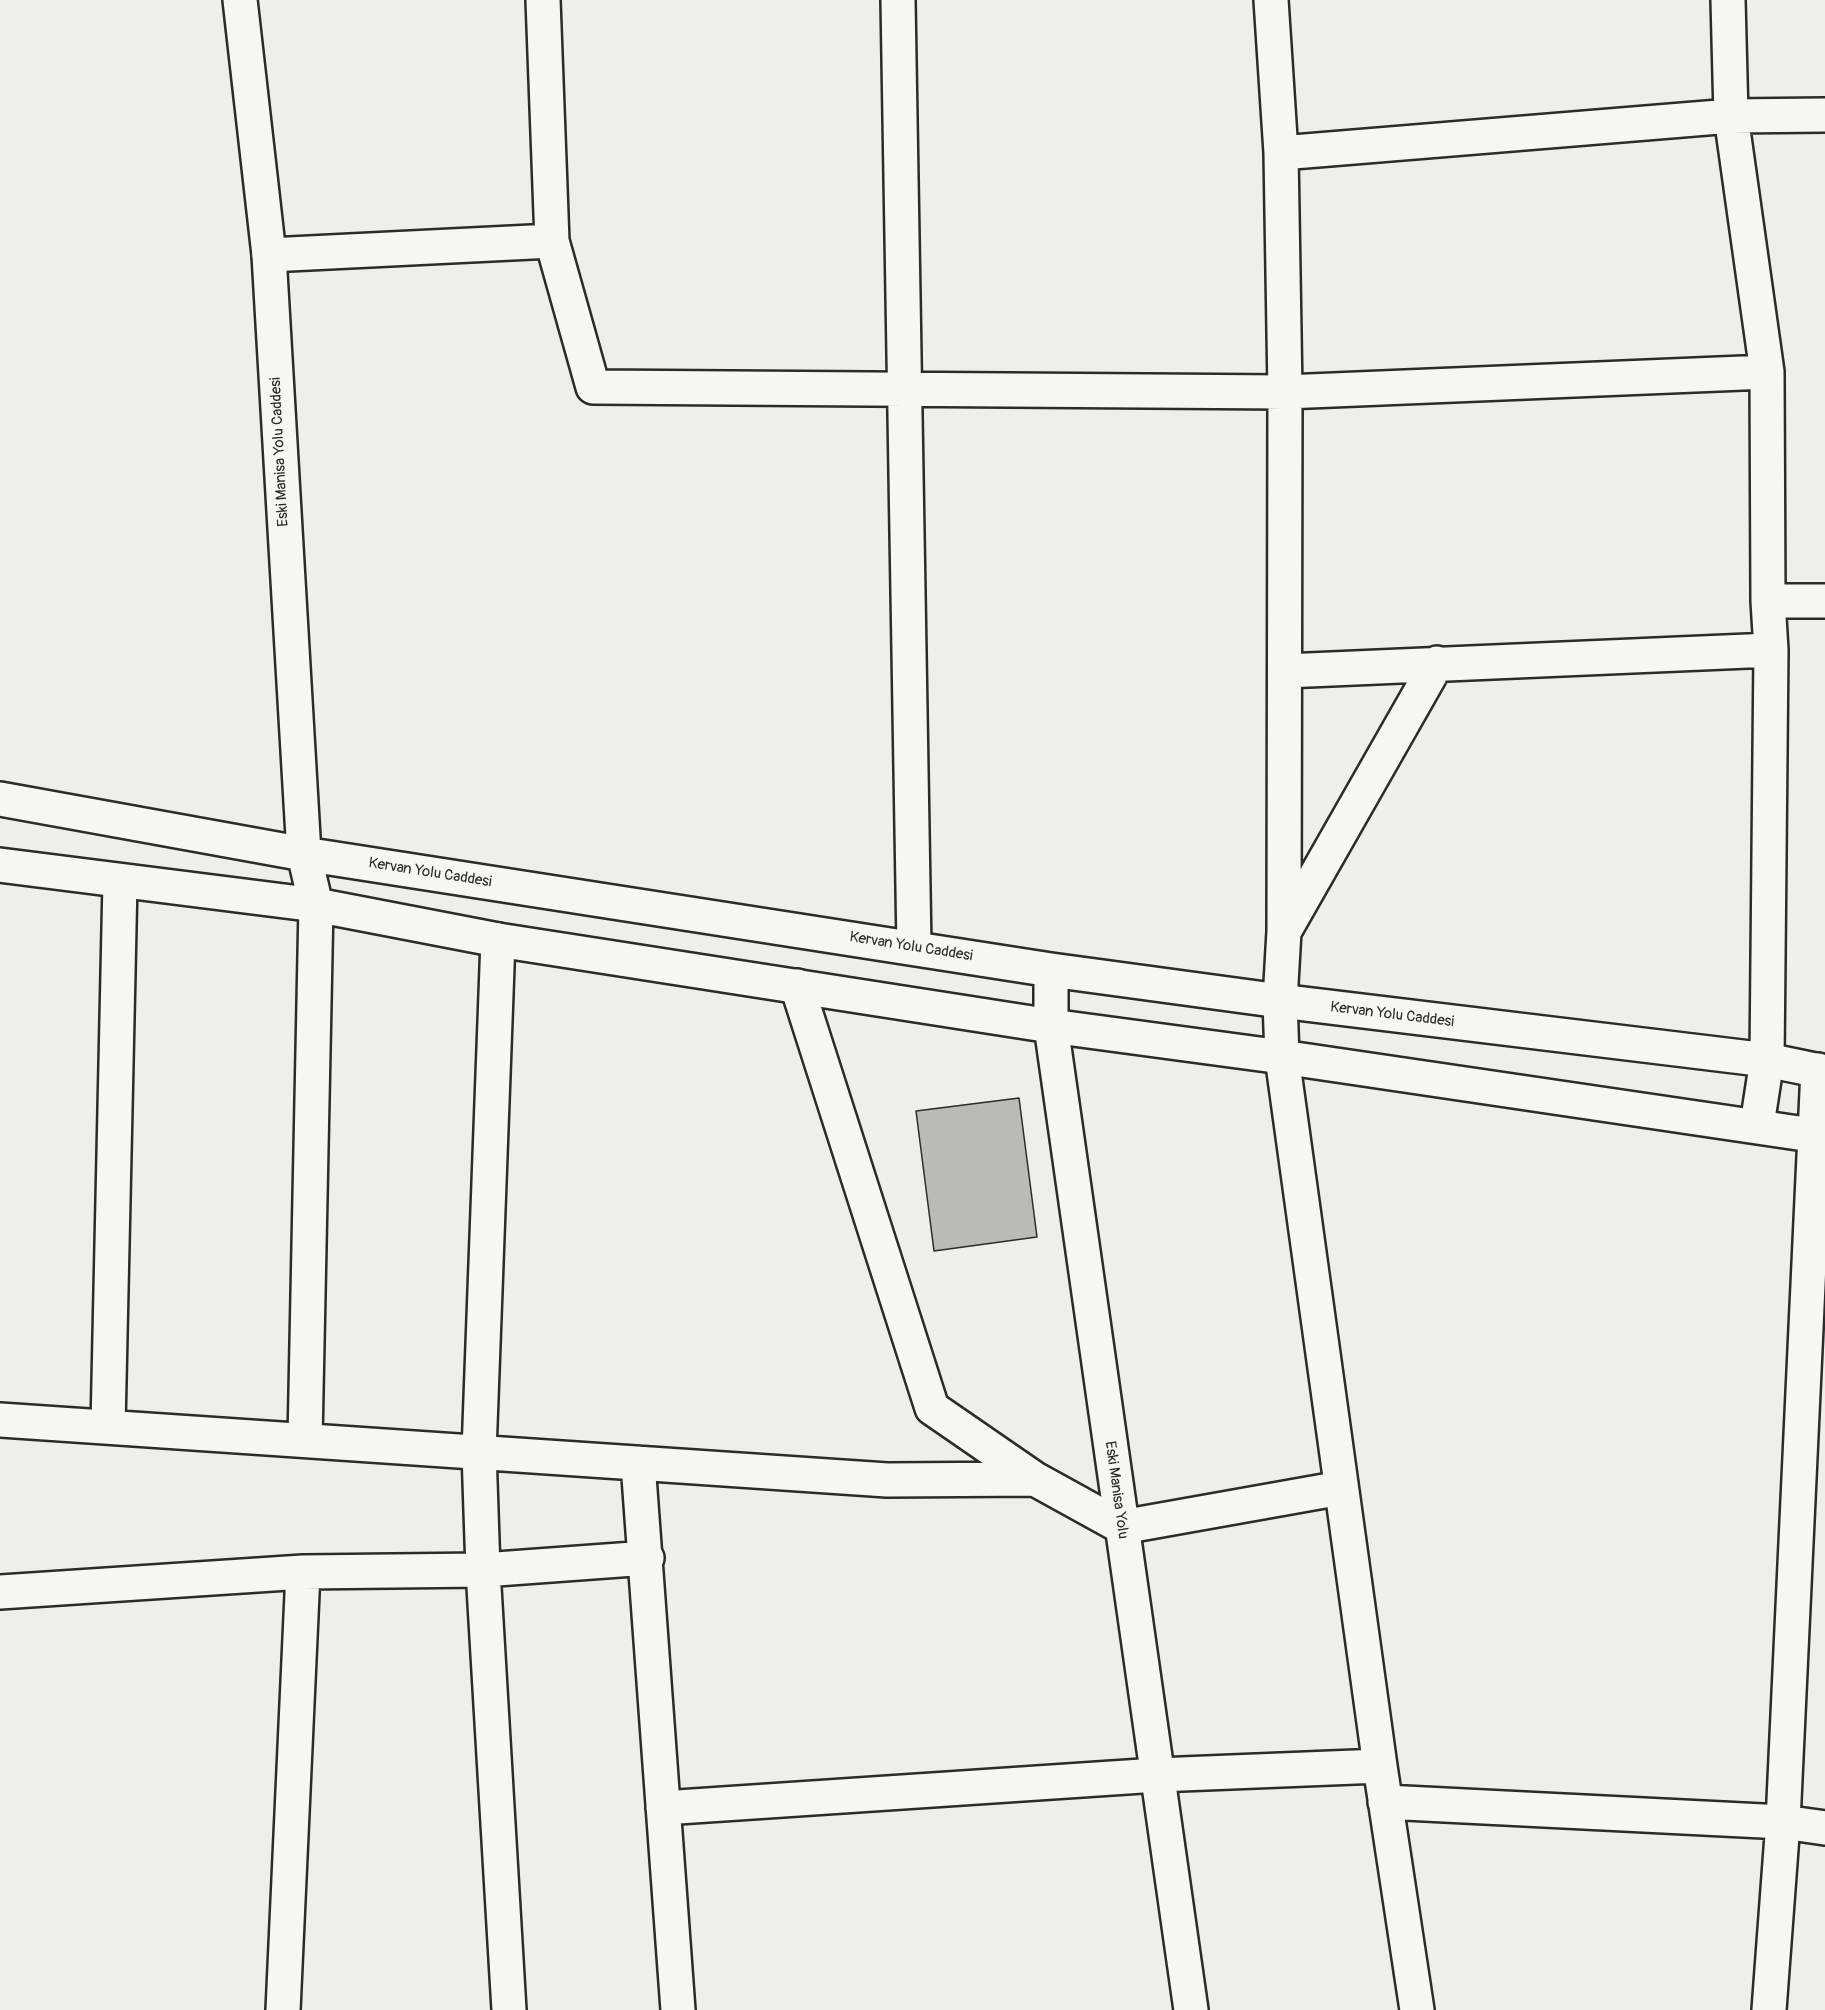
<!DOCTYPE html>
<style>
body{margin:0}
canvas{display:block;background:#eeeeea}
</style>
<canvas width="1825" height="2010"></canvas>
<script>
const c = document.querySelector('canvas').getContext('2d');
c.lineJoin = 'round';
function fill(path, color) { c.fillStyle = color; c.fill(path, 'evenodd'); }
const shape = rows => new Path2D(rows.map(r => 'M' + r).join(''));
function stroke(path, color, width, dash) { c.strokeStyle = color; c.lineWidth = width; c.lineCap = dash ? 'butt' : 'round'; c.setLineDash(dash || []); c.stroke(path); }
function label(font, color, halo, rows, align = 'center') {
  c.font = font + ' Pangolin,sans-serif'; c.lineWidth = 6; c.setLineDash([]); c.textBaseline = 'middle'; c.strokeStyle = halo; c.fillStyle = color; for (const [text, x, y, turn = 0] of rows) {
    c.save(); c.translate(x, y); c.rotate((+turn || 0) * Math.PI / 180); c.textAlign = isNaN(turn) ? turn : align; if (halo) c.strokeText(text, 0, 0); c.fillText(text, 0, 0); c.restore();
  }
}
const building = shape([
 [1019,1098,1037,1237,934,1251,916,1111,1019,1098]
]);
const minor = shape([
 [543,0,552,241,593,387,1285,392,1767,372],
 [898,0,914,947],
 [1271,0,1281,153,1285,392,1284,931,1280,1001,1282,1057,1380,1766,1417,2010],
 [1728,0,1731,116,1767,372,1768,601,1771,650,1767,1060,1757,1125],
 [1281,153,1731,116,1825,115],
 [269,255,552,241],
 [1768,601,1825,601],
 [1285,671,1771,650],
 [1285,930,1437,663],
 [498,940,479,1452,483,1570,509,2010],
 [797,986,932,1408,1035,1479],
 [0,1420,887,1480,1035,1479,1122,1527,1341,1488],
 [108,1426,120,882],
 [305,1440,316,905],
 [638,1463,678,2010],
 [0,1592,303,1572,483,1570,647,1558],
 [1385,1802,1783,1822,1825,1828],
 [663,1808,1157,1775,1380,1766],
 [283,2010,303,1572],
 [1769,2010,1783,1822,1818,1070]
]);
const major = shape([
 [240,0,269,255,304,854,316,905],
 [0,799,304,854,1051,970,1280,1001,1767,1060,1825,1072],
 [0,865,316,905,498,940,1051,1026,1282,1057,1825,1137],
 [1051,970,1051,1026,1191,2010]
]);
const streetNames = [
 ["Eski Manisa Yolu Caddesi",280,452,-93],
 ["Kervan Yolu Caddesi",430,873,9],
 ["Kervan Yolu Caddesi",911,947,9],
 ["Kervan Yolu Caddesi",1392,1015,7],
 ["Eski Manisa Yolu",1116,1490,82]
];
fill(building, '#babab7');
stroke(building, '#2b2b2b', 1.5);
stroke(minor, '#2b2b2b', 38);
stroke(major, '#2b2b2b', 38);
stroke(minor, '#f6f6f2', 33);
stroke(major, '#f6f6f2', 33);
label('15px', '#2b2b2b', '#f6f6f2', streetNames);
</script>
